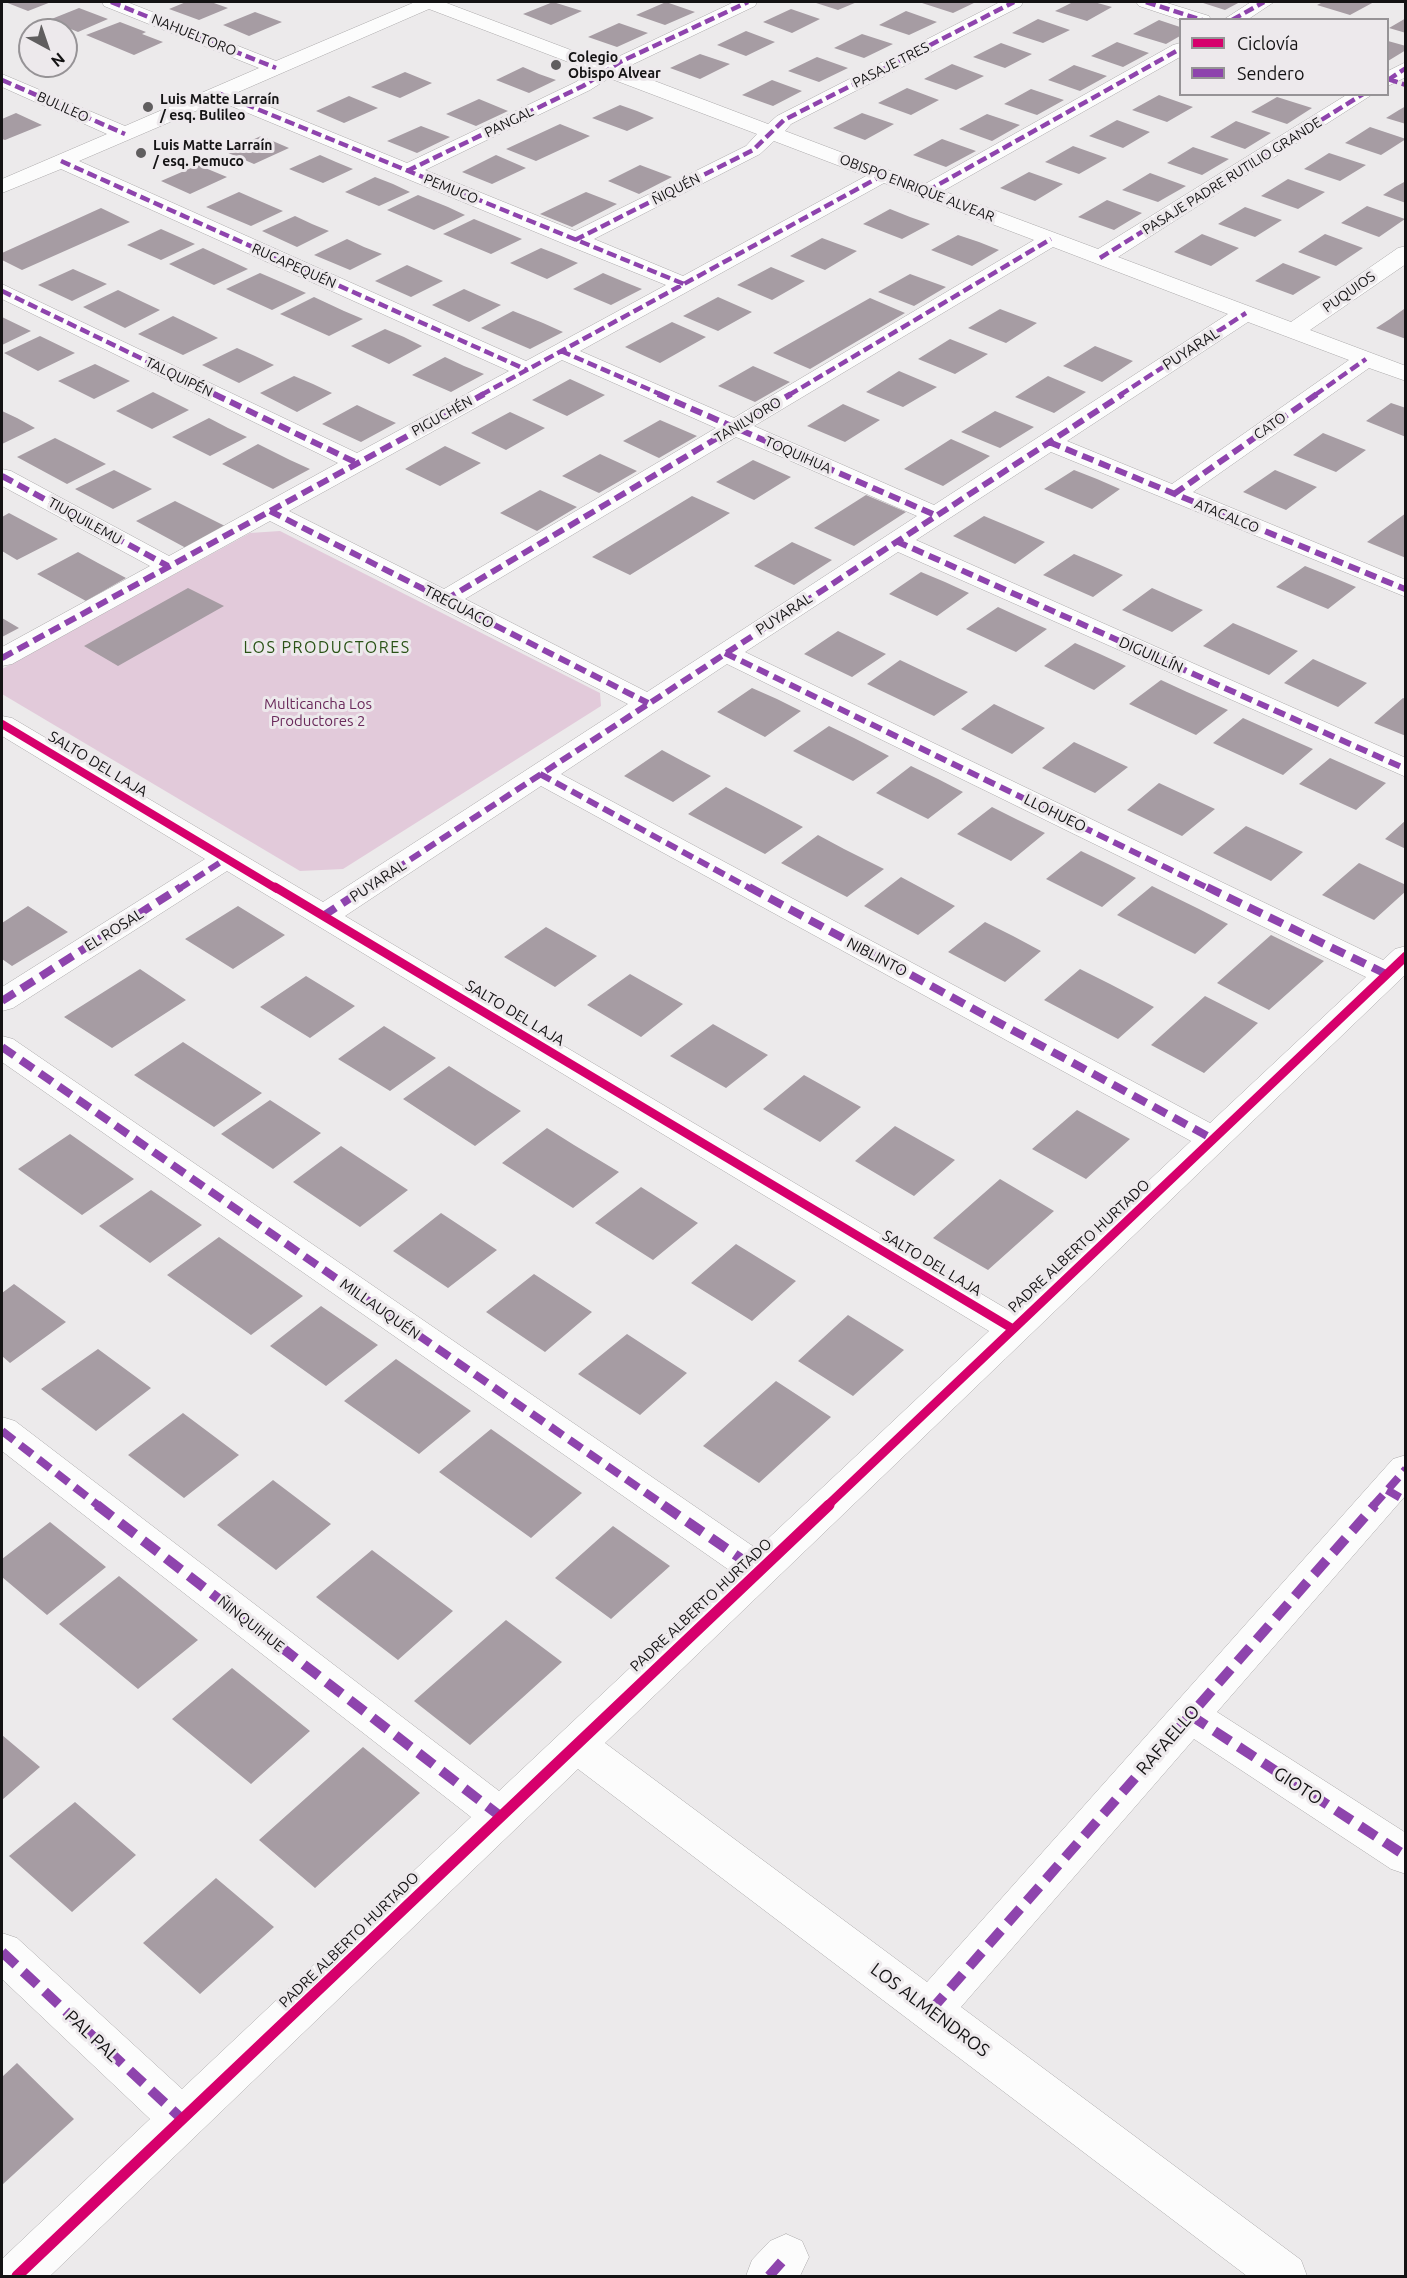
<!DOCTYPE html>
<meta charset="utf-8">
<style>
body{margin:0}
#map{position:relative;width:1407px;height:2278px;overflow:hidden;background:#eceaeb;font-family:Ubuntu,sans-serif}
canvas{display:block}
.frame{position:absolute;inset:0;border:3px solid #141314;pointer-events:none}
.legend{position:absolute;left:1179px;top:18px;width:210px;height:78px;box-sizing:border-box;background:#ede9ec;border:2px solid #969396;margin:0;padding:8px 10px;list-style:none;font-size:18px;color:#141314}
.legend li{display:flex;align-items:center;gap:12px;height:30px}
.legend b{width:30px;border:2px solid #969396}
.north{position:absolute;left:18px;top:18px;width:60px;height:60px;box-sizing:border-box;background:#ede9ec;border:2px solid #969396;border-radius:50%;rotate:140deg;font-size:16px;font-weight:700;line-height:24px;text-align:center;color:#141314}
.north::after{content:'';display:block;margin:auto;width:21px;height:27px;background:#605e5f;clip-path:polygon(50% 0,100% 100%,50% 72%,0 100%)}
</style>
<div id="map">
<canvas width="1407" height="2278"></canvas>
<div class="frame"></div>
<ul class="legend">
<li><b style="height:8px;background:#d6006c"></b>Ciclovía</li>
<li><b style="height:8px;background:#8e44ad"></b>Sendero</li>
</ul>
<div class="north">N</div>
</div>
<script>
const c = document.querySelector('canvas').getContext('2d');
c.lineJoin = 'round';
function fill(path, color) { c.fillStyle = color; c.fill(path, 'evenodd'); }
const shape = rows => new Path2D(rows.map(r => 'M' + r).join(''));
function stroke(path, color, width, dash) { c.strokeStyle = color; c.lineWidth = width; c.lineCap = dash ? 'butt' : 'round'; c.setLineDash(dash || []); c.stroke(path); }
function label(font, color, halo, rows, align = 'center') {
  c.font = font + ' Ubuntu,sans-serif'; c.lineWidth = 6; c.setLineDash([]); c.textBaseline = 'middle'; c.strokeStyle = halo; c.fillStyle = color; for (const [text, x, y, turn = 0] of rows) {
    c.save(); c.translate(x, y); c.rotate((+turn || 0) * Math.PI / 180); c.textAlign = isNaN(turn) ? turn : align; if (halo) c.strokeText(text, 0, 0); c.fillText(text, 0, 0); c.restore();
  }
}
const green = shape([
 [280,531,600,693,601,706,343,869,300,871,2,694,2,669,250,533]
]);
const building = shape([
 [5,2,51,2,28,11],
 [186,2,211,2,228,8,199,20,169,9],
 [553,2,582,11,551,25,523,14],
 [666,2,695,12,665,25,636,15],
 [813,2,857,2,838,10],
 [926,2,976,2,953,13,922,3],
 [1073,2,1094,2,1112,7,1087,21,1055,11],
 [1200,2,1240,2,1225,10],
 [1323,2,1374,2,1350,15,1317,5],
 [79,8,108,19,78,32,49,20],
 [791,9,820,19,792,33,763,22],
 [906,11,937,22,909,35,879,25],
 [255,12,282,22,249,36,223,25],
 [1406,18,1406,33,1389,28,1401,21],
 [1038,19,1070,30,1043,43,1012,33],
 [1159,20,1180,27,1180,36,1166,44,1133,34],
 [120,22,146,32,142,34,163,42,134,55,86,35],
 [619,23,648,33,617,47,588,37],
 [746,31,775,42,746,56,717,45],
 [862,34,893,44,864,58,834,48],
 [1388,41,1406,46,1406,50,1388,61],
 [1117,42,1149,53,1123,67,1091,56],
 [1001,43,1032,54,1005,68,973,57],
 [700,54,730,64,700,79,670,68],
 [817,57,848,68,819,82,788,71],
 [952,64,984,76,956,90,924,79],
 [1074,65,1107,76,1080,91,1048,80],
 [523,67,539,74,556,80,529,93,496,80],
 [405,72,432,83,400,98,371,87],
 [772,80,802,91,773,106,742,95],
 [907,88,939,100,911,115,878,103],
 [1031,89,1064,100,1037,115,1004,104],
 [1159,95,1193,107,1167,122,1132,110],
 [349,96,378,108,344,123,316,111],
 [1277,97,1312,108,1287,124,1251,112],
 [479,99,508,111,476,126,446,114],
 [620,105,637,111,654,118,627,131,592,118],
 [1406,106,1406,124,1386,118,1399,110],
 [16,113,42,125,5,140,2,139,2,119],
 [862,113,894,124,865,140,833,128],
 [987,114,1020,125,992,141,959,129],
 [1117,120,1150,132,1123,148,1089,136],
 [1236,121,1271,133,1245,149,1210,137],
 [560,124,590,136,536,161,506,149],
 [421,126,450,137,417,153,387,141],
 [1370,127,1406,139,1381,155,1345,143],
 [261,136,289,148,254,164,226,152],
 [942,139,976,151,946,167,913,155],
 [1073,146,1107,158,1079,174,1045,162],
 [1193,147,1229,159,1202,175,1167,163],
 [1329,153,1366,165,1340,181,1304,169],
 [320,155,336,162,353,169,323,183,289,169],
 [496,155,526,168,492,184,462,172],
 [198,165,227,177,190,194,161,181],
 [640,165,672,177,639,194,608,181],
 [1029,172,1063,184,1035,201,1000,188],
 [1150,173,1186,186,1158,202,1122,190],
 [375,177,393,184,410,192,379,206,345,192],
 [1288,179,1325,192,1298,209,1261,196],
 [1406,181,1406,203,1383,195,1395,187],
 [239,192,255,199,283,211,251,226,206,207],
 [586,192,617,204,572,227,540,214],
 [418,195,448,207,465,215,434,230,387,210],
 [1107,200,1142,213,1114,230,1078,217],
 [1367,206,1405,219,1379,237,1341,223],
 [1245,207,1282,220,1255,237,1218,224],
 [101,208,130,222,22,270,2,260,2,253],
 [890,209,910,217,930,224,902,239,863,224],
 [295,216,312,224,329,231,297,247,262,231],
 [474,219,503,231,522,239,491,254,443,234],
 [161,229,195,244,161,260,127,245],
 [1202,234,1239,248,1211,266,1174,252],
 [1325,234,1363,248,1336,266,1298,252],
 [958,235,979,242,999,250,972,266,931,250],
 [822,238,857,251,825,270,790,256],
 [347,239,364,247,382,254,350,270,314,255],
 [203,248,231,261,248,269,214,285,169,264],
 [541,248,559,255,578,263,547,279,510,263],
 [1283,263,1321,277,1293,295,1255,281],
 [407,265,443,281,411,297,375,281],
 [771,267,805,281,772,300,737,285],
 [73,269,107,284,72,301,38,285],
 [260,273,288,285,306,293,272,310,226,289],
 [603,273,622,281,642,289,611,305,573,289],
 [910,274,946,287,914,306,878,292],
 [464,289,482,297,501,305,469,322,432,305],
 [118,290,143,302,160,310,125,328,83,307],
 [314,297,344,311,363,319,329,336,280,314],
 [718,297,752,312,718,331,683,316],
 [870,298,905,313,810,369,773,353],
 [1000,309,1037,323,1006,343,968,328],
 [1404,309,1406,339,1376,328,1390,319],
 [513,311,543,323,563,332,530,349,481,328],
 [173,316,200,329,218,338,183,355,138,334],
 [2,317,4,318,31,331,2,345],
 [672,322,706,337,660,363,625,347],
 [385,329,404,337,422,346,389,364,351,346],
 [40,336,75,353,38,371,4,353],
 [950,339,988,354,955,374,918,359],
 [1095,346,1133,361,1102,382,1063,366],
 [237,348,255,356,274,365,239,383,202,365],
 [445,357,464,366,484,374,451,392,412,375],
 [95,364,130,381,94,399,58,381],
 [753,366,790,382,755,402,718,386],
 [899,371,937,387,903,407,866,392],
 [294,376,313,384,332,393,297,412,260,393],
 [1048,376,1086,392,1054,413,1015,397],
 [570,379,605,395,567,416,532,400],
 [153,392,189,410,152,429,116,411],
 [1391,403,1406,408,1406,437,1366,421],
 [843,404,880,420,845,442,807,426],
 [357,405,376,414,396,423,361,442,322,424],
 [2,411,17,418,35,428,2,444],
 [995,411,1034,427,1000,448,961,432],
 [510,412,545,428,506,450,471,433],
 [209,418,228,428,247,437,210,456,172,437],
 [660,420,697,436,659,458,623,441],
 [1323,433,1366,450,1336,472,1293,455],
 [55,438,73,447,106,464,67,484,17,457],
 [951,439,990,456,943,486,904,469],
 [258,444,290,460,310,469,273,489,222,464],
 [445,446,481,463,440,486,405,469],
 [600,454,637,471,599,493,562,476],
 [753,460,791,477,754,500,716,482],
 [114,470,152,489,113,509,75,489],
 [1074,470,1097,479,1120,489,1092,509,1044,489],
 [1275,470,1317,487,1286,510,1243,492],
 [540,490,577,507,537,531,500,513],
 [866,495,906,512,854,546,814,528],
 [692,496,730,513,630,575,592,557],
 [175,501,225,526,186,548,136,521],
 [9,513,39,529,58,539,17,560,2,551,2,517],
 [1406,513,1406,558,1367,542,1383,530],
 [984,516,1022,532,1045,542,1015,564,953,536],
 [792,542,832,560,794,585,754,566],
 [78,552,98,563,126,578,86,601,37,574],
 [1074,554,1098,564,1123,575,1093,597,1043,575],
 [1305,566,1330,576,1356,587,1328,609,1276,587],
 [921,572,945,582,969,593,937,616,889,594],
 [188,588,224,606,118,666,84,646],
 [1152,588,1177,599,1203,610,1172,632,1122,610],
 [998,607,1022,618,1047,629,1016,652,966,629],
 [2,618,19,628,2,637],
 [1233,623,1259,634,1298,651,1269,675,1203,646],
 [838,631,861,642,886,654,852,677,804,654],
 [1075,643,1100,654,1126,666,1094,690,1044,666],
 [1313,659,1367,683,1338,707,1284,683],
 [900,660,942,680,968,692,934,716,867,684],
 [1161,680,1187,692,1228,710,1196,735,1129,704],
 [752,688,777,699,801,711,765,737,717,712],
 [1403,698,1406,699,1406,736,1374,723],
 [994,704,1019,716,1045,728,1012,754,961,729],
 [1243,718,1270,730,1313,749,1283,775,1213,743],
 [829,726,854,738,889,756,853,781,793,751],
 [1074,742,1100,754,1128,767,1095,793,1042,768],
 [662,750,686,763,711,776,673,802,624,776],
 [1330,758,1357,770,1386,783,1356,810,1299,784],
 [911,766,938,779,963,792,928,819,876,793],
 [1159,783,1215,809,1182,836,1127,810],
 [726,787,763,806,803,827,765,854,688,814],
 [992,807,1018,820,1045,833,1011,861,957,834],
 [1406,820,1406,849,1385,839],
 [1246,826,1275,839,1303,852,1271,881,1213,853],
 [818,835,844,849,884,869,847,897,781,863],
 [1081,851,1108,864,1136,878,1102,907,1046,879],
 [1359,863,1406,885,1406,891,1374,920,1322,895],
 [901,877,927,891,955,906,918,935,864,906],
 [1152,886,1199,909,1228,924,1195,954,1117,915],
 [28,906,68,932,12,966,2,959,2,923],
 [238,906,285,935,233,969,185,939],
 [985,922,1013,936,1041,951,1005,982,948,952],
 [546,927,597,956,555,987,504,957],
 [1271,935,1324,961,1269,1010,1217,983],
 [140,969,186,1000,112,1048,64,1017],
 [1080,969,1110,984,1154,1007,1118,1039,1044,1000],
 [630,974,683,1004,641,1037,587,1005],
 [306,976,355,1006,310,1038,260,1007],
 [1205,996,1258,1023,1204,1073,1151,1045],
 [713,1024,768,1055,726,1088,670,1056],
 [384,1026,436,1058,390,1091,338,1059],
 [183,1042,220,1066,262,1093,214,1127,134,1075],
 [449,1066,487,1090,521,1111,475,1146,403,1099],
 [804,1075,861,1107,820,1142,763,1109],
 [270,1100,321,1133,273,1169,221,1134],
 [1077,1110,1130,1139,1086,1179,1032,1149],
 [895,1126,955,1160,914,1196,855,1161],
 [547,1128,574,1145,619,1172,573,1208,502,1163],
 [70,1134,134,1179,82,1215,18,1169],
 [341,1146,408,1190,360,1227,293,1182],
 [1000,1179,1054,1211,988,1270,933,1238],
 [641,1187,698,1223,653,1260,595,1223],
 [151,1190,202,1225,150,1263,99,1226],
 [441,1213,497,1250,448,1288,393,1251],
 [219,1237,303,1296,251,1335,167,1275],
 [736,1244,796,1281,752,1321,691,1283],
 [534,1274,592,1312,545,1352,486,1312],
 [14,1284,66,1322,10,1363,2,1356,2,1293],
 [321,1306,378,1345,326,1386,270,1346],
 [848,1315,904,1350,853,1396,798,1361],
 [627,1334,687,1373,640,1415,578,1374],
 [98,1349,151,1388,96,1431,41,1389],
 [396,1359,471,1411,419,1454,344,1401],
 [776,1381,831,1417,759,1483,703,1446],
 [183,1413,239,1455,184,1498,128,1455],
 [491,1429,582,1493,531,1538,439,1472],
 [273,1480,331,1524,276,1570,217,1525],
 [50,1522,106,1567,47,1615,2,1577,2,1559],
 [613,1526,670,1566,611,1619,555,1578],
 [372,1550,453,1611,398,1660,316,1597],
 [119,1576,198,1640,138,1689,59,1624],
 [506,1620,562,1662,470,1745,414,1701],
 [232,1668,310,1731,251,1784,172,1719],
 [2,1735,40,1767,2,1800],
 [363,1747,420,1793,315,1888,259,1840],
 [75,1802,136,1855,72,1912,9,1856],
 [216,1878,274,1927,200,1994,143,1943],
 [17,2063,74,2119,2,2185,2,2077]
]);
const minor = shape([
 [102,2,127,2,276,61,415,2,444,2,605,63,734,2,757,2,755,6,623,69,768,124,777,116,1000,2,1023,2,1021,6,791,124,785,131,925,184,1173,45,1180,43,1180,57,943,191,1098,249,1348,94,1373,94,1118,257,1291,322,1398,248,1406,246,1406,264,1310,330,1406,366,1406,381,1369,368,1193,492,1406,580,1406,597,1051,452,916,540,1406,758,1406,777,898,552,745,652,1383,960,1395,949,1406,946,1406,974,605,1743,927,1982,1393,1459,1406,1455,1406,1495,1217,1712,1406,1833,1406,1874,1391,1869,1194,1739,961,2007,1301,2260,1307,2276,1247,2276,578,1769,50,2276,2,2276,2,2259,150,2119,2,1979,2,1933,17,1938,182,2089,471,1817,2,1451,2,1417,15,1421,499,1791,732,1572,2,1062,2,1036,13,1039,757,1549,989,1331,227,871,13,1008,2,1011,2,987,205,859,2,736,2,716,12,718,323,902,628,704,270,521,12,664,2,666,2,647,150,566,2,486,2,469,11,471,169,556,338,463,2,299,2,284,357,453,509,371,61,169,2,193,2,179,107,134,2,87,2,74,125,126,259,68,104,6,102,2],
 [429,9,592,71,576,82,407,163,236,93,429,9],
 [609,78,757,134,746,146,575,231,425,170,590,90,609,78],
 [219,101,567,245,666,285,526,361,79,161,219,101],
 [774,141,866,176,683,276,594,239,760,154,774,141],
 [884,183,1034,240,734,418,580,351,884,183],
 [1053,247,1228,314,934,505,754,426,1053,247],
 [1248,322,1349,360,1172,484,1067,441,1248,322],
 [562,360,716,428,444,589,289,511,562,360],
 [736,437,917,516,647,692,465,599,736,437],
 [727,664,1366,977,1210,1123,561,774,727,664],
 [541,786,1191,1141,1010,1311,345,916,541,786],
 [1136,2,1164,2,1209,16,1211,20,1181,20,1139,6,1136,2],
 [1251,2,1274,2,1247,20,1223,20,1251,2],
 [1406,62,1406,77,1388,86,1388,71,1406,62],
 [786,2234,802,2241,809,2257,800,2276,746,2276,752,2260,770,2241,786,2234]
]);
const quietFar3 = shape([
 [111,2,276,68],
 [1146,2,1202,20],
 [1232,20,1264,2],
 [1388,79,1406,85],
 [2,80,125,134],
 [1388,80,1406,68],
 [218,93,684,284],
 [61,161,527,370],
 [407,171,583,86,620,62,748,2],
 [927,191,1180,49],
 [575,240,753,150,784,120,1014,2],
 [1100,258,1363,94],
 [2,291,217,395],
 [561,351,662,395],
 [481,395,883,175],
 [789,395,1051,239],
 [1120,395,1246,313],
 [1315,395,1366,359]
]);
const quietFar2 = shape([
 [214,394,357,463],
 [658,394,935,515],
 [1049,442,1405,589],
 [2,476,168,566],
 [1174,494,1317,394],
 [270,511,648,703],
 [896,541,1406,769],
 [445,600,791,394],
 [725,653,1210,889],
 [2,658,484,394],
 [540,774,751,889],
 [179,889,227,858],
 [365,889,1123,394]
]);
const quietFar1 = shape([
 [749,887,1213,1139],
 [1207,887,1386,974],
 [323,916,367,887],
 [2,1001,181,887],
 [2,1047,665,1506],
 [2,1431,99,1506],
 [1387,1490,1406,1501],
 [1373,1506,1406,1469]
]);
const quiet = shape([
 [97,1505,500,1816],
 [663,1505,759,1571],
 [1190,1715,1406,1856],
 [2,1952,182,2119],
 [931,2010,1375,1505],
 [769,2276,786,2257]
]);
const cyclewayFar2 = shape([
 [2,724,277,889]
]);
const cyclewayFar1 = shape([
 [275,887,1013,1329],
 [827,1506,1406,956]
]);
const cycleway = shape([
 [17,2276,829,1505]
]);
const markers = [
 [556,65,6,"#605e5f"],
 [148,107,6,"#605e5f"],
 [141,153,6,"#605e5f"]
];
const farStreetnames = [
 ["NAHUELTORO",194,35,22],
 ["PASAJE TRES",891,65,-27],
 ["BULILEO",63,107,24],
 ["PANGAL",509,122,-26],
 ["PASAJE PADRE RUTILIO GRANDE",1232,176,-32],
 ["OBISPO ENRIQUE ALVEAR",917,188,21],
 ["PEMUCO",451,189,22],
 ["ÑIQUÉN",676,189,-27],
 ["RUCAPEQUÉN",294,266,24],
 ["PUQUIOS",1349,292,-35],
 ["TALQUIPÉN",179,377,26],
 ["PIGUCHÉN",442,416,-29],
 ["TANILVORO",748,420,-31],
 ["CATO",1270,426,-35],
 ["TOQUIHUA",798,455,24],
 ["ATACALCO",1227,516,22],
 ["TIUQUILEMU",85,521,29]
];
const farPoinames = [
 ["Colegio",568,57],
 ["Obispo Alvear",568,73],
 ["Luis Matte Larraín",160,99],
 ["/ esq. Bulileo",160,115],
 ["Luis Matte Larraín",153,145],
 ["/ esq. Pemuco",153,161]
];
const streetNames = [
 ["PUYARAL",1191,349,-33],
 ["TREGUACO",459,607,27],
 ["PUYARAL",784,614,-33],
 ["DIGUILLÍN",1151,655,24],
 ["SALTO DEL LAJA",98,764,31],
 ["LLOHUEO",1055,813,26],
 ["PUYARAL",378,881,-33],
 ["EL ROSAL",114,930,-32],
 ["NIBLINTO",877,957,28],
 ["SALTO DEL LAJA",515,1013,31],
 ["PADRE ALBERTO HURTADO",1079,1246,-43],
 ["SALTO DEL LAJA",932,1263,31],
 ["MILLAUQUÉN",380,1309,35],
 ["PADRE ALBERTO HURTADO",701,1605,-43],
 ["ÑINQUIHUE",251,1624,38],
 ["PADRE ALBERTO HURTADO",349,1940,-44]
];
const parkNames = [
 ["Multicancha Los",318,704],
 ["Productores 2",318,721]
];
const neighbourhoodNames = [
 ["LOS PRODUCTORES",327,648]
];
const nearStreetnames = [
 ["RAFAELLO",1168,1740,-49],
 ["GIOTO",1298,1786,33],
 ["LOS ALMENDROS",930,2010,37],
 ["PAL PAL",92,2036,43]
];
fill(green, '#e2cada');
fill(building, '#a69ca3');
stroke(minor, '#aba9aa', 1);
fill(minor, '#fcfcfc');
stroke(quietFar3, '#8e44ad', 4.5, [10, 4.5]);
stroke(quietFar2, '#8e44ad', 6, [12, 6]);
stroke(quietFar1, '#8e44ad', 8, [15, 8]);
stroke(quiet, '#8e44ad', 10, [19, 10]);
stroke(cyclewayFar2, '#d6006c', 8);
stroke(cyclewayFar1, '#d6006c', 9);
stroke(cycleway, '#d6006c', 11);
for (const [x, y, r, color] of markers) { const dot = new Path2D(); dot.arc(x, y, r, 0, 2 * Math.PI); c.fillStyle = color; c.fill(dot); stroke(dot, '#ede9ec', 2); }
label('14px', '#141314', '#ede9ec', farStreetnames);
label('bold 14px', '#141314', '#ede9ec', farPoinames, 'left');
label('15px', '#141314', '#ede9ec', streetNames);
label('15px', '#6a2a5b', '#ede9ec', parkNames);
c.letterSpacing = '1.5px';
label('16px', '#2a5216', '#ede9ec', neighbourhoodNames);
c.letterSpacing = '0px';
label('18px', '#141314', '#ede9ec', nearStreetnames);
</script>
